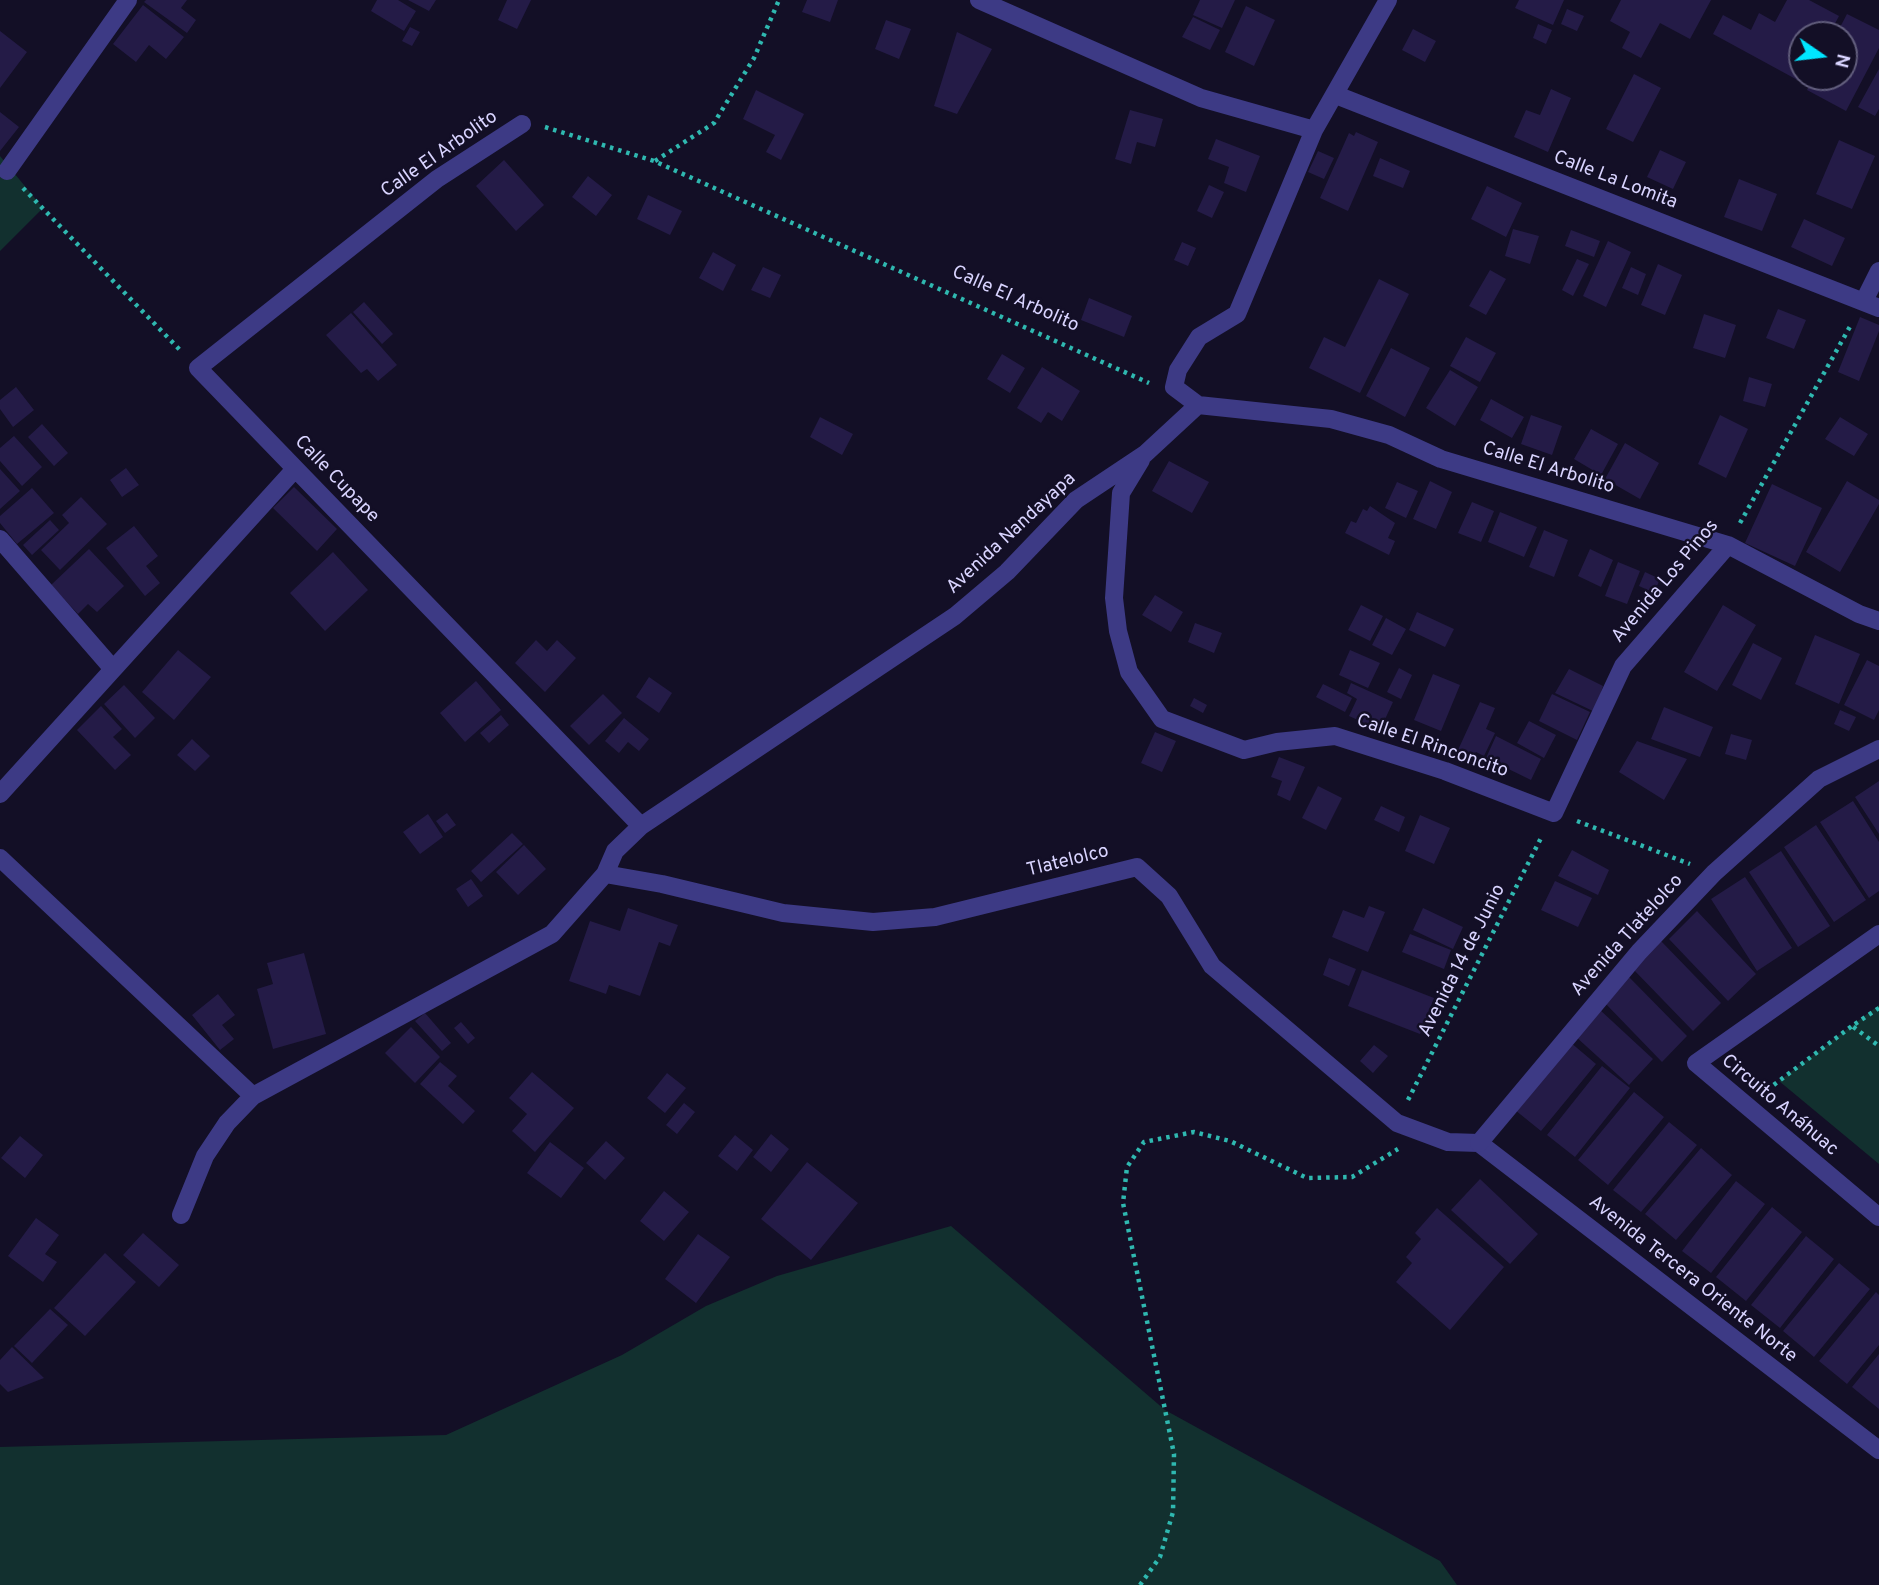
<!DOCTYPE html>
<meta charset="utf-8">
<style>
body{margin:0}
#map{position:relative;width:1879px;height:1585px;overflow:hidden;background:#130f26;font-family:Overpass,sans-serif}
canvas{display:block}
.north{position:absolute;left:1788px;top:21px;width:70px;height:70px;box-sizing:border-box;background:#130f26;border:2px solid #625e7d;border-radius:50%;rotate:104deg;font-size:19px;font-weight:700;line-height:28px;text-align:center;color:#d9d4ff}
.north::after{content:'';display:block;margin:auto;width:24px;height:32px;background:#00e5ff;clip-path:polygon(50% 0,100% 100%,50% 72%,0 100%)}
</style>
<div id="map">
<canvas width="1879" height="1585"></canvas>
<div class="north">N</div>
</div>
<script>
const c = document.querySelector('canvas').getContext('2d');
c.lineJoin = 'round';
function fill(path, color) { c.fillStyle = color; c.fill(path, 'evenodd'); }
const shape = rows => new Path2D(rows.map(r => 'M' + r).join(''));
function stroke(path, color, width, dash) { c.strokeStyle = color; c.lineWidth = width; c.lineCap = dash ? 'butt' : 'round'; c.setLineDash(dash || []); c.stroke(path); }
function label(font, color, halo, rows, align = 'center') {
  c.font = font + ' Overpass,sans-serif'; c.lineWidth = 5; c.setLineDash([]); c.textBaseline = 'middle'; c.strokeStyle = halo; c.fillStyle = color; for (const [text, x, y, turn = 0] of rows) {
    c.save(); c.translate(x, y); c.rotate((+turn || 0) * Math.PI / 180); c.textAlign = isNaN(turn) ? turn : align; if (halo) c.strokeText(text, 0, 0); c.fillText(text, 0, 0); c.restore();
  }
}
const green = shape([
 [0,156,43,208,0,251],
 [1879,1005,1879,1164,1779,1081],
 [951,1226,1165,1410,1440,1561,1457,1585,0,1585,0,1447,446,1435,622,1355,706,1306,777,1276]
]);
const building = shape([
 [146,0,187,0,181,8,196,20,187,33,144,2],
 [377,0,398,0,416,11,404,31,371,11],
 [408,0,436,0,429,11],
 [507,0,531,0,517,29,498,20],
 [807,0,838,0,830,22,802,12],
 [1200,0,1235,0,1222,28,1193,15],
 [1519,0,1564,0,1553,25,1515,8],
 [1621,0,1711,0,1690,39,1660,23,1641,58,1622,48,1630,32,1610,21],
 [1787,0,1809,0,1839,16,1829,35,1802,35,1802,77,1806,77,1803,83,1713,34,1723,15,1751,30,1759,13,1775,22],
 [143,5,184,37,166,59,149,45,136,62,113,44],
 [1246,6,1275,20,1254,66,1225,52],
 [1567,9,1584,16,1577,31,1561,24],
 [1847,14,1879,30,1879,48,1846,111,1807,90,1814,77,1844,77,1844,35,1836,35],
 [1193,17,1220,30,1210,50,1182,37],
 [886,20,911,29,899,59,875,49],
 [1538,24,1552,30,1546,44,1533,38],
 [410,27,420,32,412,46,402,41],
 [1413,29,1436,41,1425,62,1402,50],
 [0,31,27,52,0,88],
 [957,32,992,49,957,114,934,106],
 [1879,69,1879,109,1875,116,1858,107],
 [1634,74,1661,88,1633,142,1606,129],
 [1551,89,1571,98,1548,152,1514,137,1526,110,1540,115],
 [756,90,804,114,781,160,766,152,775,135,743,119],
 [1130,110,1163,119,1155,147,1137,142,1131,164,1115,159],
 [0,112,19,127,0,151],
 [1356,132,1378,142,1348,211,1320,198,1349,133,1354,136],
 [1216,139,1260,156,1246,192,1224,183,1229,167,1208,159],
 [1839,140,1875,156,1852,209,1816,194],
 [1660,150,1686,162,1673,189,1647,177],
 [1318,151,1334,158,1324,179,1308,172],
 [1380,158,1410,171,1403,188,1373,176],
 [504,160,544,205,516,231,476,186],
 [588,176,612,195,596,216,572,197],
 [1739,179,1777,194,1762,231,1724,217],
 [1209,185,1224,192,1212,218,1197,211],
 [1487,186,1522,203,1506,237,1471,219],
 [648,195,682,211,670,235,637,219],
 [1804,219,1845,238,1832,266,1791,247],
 [1513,229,1539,236,1530,264,1505,256],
 [1571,230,1600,241,1594,257,1565,246],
 [1608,241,1631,252,1606,307,1583,296],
 [1182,242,1196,248,1188,266,1174,260],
 [713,252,736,265,723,291,699,278],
 [1577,259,1589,264,1573,296,1562,290],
 [1658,264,1682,275,1665,315,1641,305],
 [763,267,781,275,770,298,751,290],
 [1631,267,1646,274,1638,295,1622,288],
 [1490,270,1506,279,1486,315,1469,306],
 [1379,279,1409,294,1360,393,1309,368,1324,337,1345,347],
 [1089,298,1132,316,1124,337,1081,320],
 [364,302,393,334,382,344,353,312],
 [1778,309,1806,320,1794,349,1766,338],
 [351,313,397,365,378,381,367,369,361,373,326,335],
 [1704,314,1736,325,1725,358,1693,348],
 [1860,317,1879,325,1879,331,1859,381,1838,372],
 [1466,337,1496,353,1480,382,1450,366],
 [1391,348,1430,368,1405,417,1366,396],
 [1002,354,1025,368,1010,393,987,379],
 [1042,367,1080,391,1062,421,1048,412,1041,423,1017,408],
 [1450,370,1478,387,1455,426,1426,408],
 [1749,377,1772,384,1765,407,1743,401],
 [16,387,34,410,13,427,0,409,0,400],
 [1491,399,1524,417,1512,438,1480,420],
 [1531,415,1562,426,1552,455,1521,444],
 [1720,415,1748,429,1726,478,1698,464],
 [820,417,853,434,842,455,810,437],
 [1840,417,1868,434,1854,456,1825,439],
 [42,424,68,453,54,466,28,437],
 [1591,429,1618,444,1601,475,1574,459],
 [14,436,42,467,22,486,0,461,0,448],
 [1625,443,1659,463,1640,499,1605,479],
 [1169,461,1209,482,1192,513,1152,491],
 [126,468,139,485,122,497,110,480],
 [0,469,20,491,0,509],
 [1430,481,1452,492,1436,529,1413,519],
 [1847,481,1879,500,1879,504,1840,572,1806,552],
 [1397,482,1418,491,1406,518,1385,508],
 [1772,484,1822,508,1795,566,1745,543],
 [294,487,337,529,317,551,273,508],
 [32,488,54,513,17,544,0,523,0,516],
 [81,497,107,524,60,570,41,550,69,523,62,515],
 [1472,502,1494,511,1481,542,1458,533],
 [1370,506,1395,523,1388,538,1395,541,1389,555,1345,533,1351,521,1356,523,1363,509,1367,511],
 [1500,512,1537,527,1524,557,1488,542],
 [50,520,59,530,32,555,23,545],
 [134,526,158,556,146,566,160,583,145,596,106,548],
 [1544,530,1568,540,1554,577,1529,567],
 [89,549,124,586,97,612,88,604,78,614,51,585],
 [1590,549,1613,560,1601,587,1578,576],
 [333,552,368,590,325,631,290,593],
 [1618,562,1640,571,1627,604,1605,596],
 [1645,572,1660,579,1654,593,1639,586],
 [1155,595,1183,612,1171,632,1142,615],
 [1361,605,1383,616,1370,641,1348,630],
 [1723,605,1756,625,1717,691,1684,672],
 [1417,612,1454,629,1445,647,1409,630],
 [1386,618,1406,629,1392,655,1372,645],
 [1195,623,1222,633,1214,653,1188,642],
 [1815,635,1860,654,1839,704,1795,684],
 [536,640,547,651,557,640,576,658,545,692,515,663],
 [1753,643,1782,658,1761,700,1732,685],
 [178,650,211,677,174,720,142,692],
 [1350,650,1380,663,1368,688,1339,675],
 [1867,660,1879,666,1879,710,1874,720,1844,705],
 [1399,668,1412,675,1401,699,1387,692],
 [1569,669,1603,686,1595,712,1555,693],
 [1433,674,1460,685,1441,731,1414,720],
 [649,677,672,693,659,713,636,697],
 [476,681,501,710,465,742,440,713],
 [1351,683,1393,702,1380,730,1349,716,1357,699,1347,693],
 [1323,684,1352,698,1345,712,1316,697],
 [124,685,155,718,135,738,104,704],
 [603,694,622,713,589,745,570,726],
 [1552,694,1590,712,1577,740,1539,721],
 [1194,698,1207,705,1203,713,1190,706],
 [1480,702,1495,708,1486,729,1495,733,1484,756,1476,752,1473,756,1458,750],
 [101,706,122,729,113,737,131,755,115,770,77,730],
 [1664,707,1713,727,1700,757,1651,739],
 [1840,710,1856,717,1849,731,1834,724],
 [501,715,509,725,489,743,480,733],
 [624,718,649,739,639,751,628,742,619,753,605,741],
 [1529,721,1556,735,1544,758,1517,743],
 [1155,732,1176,741,1162,772,1141,763],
 [1731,734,1752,740,1746,760,1725,754],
 [1496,736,1541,759,1531,780,1486,758],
 [192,739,210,756,195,771,177,755],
 [1637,741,1687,759,1664,800,1619,772],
 [1279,757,1305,767,1290,801,1277,795,1282,781,1271,777],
 [1879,781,1879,834,1855,797],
 [1318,786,1342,798,1326,830,1302,818],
 [1853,801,1879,842,1879,891,1869,898,1820,822],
 [1381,806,1405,817,1399,832,1374,820],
 [447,813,456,825,445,833,436,821],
 [428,814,443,837,420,854,403,832],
 [1420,815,1450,828,1434,864,1405,851],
 [1816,825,1866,900,1834,922,1784,847],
 [512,833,523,844,481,882,471,871],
 [524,845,546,869,518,895,496,872],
 [1572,850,1609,870,1598,895,1558,876],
 [1781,851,1830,926,1798,947,1749,872],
 [1745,877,1792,948,1757,971,1711,899],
 [471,879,483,896,468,907,456,889],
 [1555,881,1592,898,1578,927,1541,910],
 [1369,906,1385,912,1368,952,1332,937,1343,910,1364,918],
 [628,908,678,925,670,946,659,942,640,996,609,985,606,994,569,981,590,921,620,931],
 [1423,908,1463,927,1453,949,1413,930],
 [1697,911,1756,974,1728,1001,1669,939],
 [1410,934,1451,950,1444,969,1402,952],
 [1661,941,1721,1003,1693,1031,1633,969],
 [304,953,326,1034,273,1049,257,989,273,984,267,963],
 [1329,958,1356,969,1349,986,1323,975],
 [1362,970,1434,998,1420,1034,1348,1006],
 [1629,977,1687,1036,1662,1062,1604,1002],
 [218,994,235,1015,222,1025,234,1039,220,1050,192,1015],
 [1599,1009,1653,1059,1629,1085,1575,1036],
 [425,1013,451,1043,442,1051,415,1021],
 [461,1022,475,1038,468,1044,454,1028],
 [411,1027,440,1057,415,1083,385,1053],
 [1570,1042,1596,1064,1541,1131,1515,1110],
 [1374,1045,1388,1056,1373,1073,1360,1061],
 [440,1062,457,1076,448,1086,475,1111,463,1124,420,1084],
 [1602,1066,1630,1088,1575,1157,1547,1135],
 [532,1072,574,1108,535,1152,512,1131,527,1114,509,1098],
 [667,1073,686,1088,665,1113,647,1098],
 [1634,1092,1664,1117,1608,1185,1578,1160],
 [684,1103,695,1112,677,1134,666,1125],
 [1669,1122,1697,1145,1641,1212,1613,1190],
 [771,1134,789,1149,771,1172,753,1157],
 [735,1135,753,1150,737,1171,718,1156],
 [20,1136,43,1155,25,1178,1,1158],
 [606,1141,625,1158,605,1180,586,1163],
 [550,1142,584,1168,561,1198,527,1173],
 [1701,1148,1732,1175,1676,1240,1645,1214],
 [807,1162,858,1203,811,1260,761,1219],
 [1480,1179,1538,1234,1510,1264,1451,1210],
 [1736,1181,1765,1204,1711,1273,1682,1251],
 [664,1191,689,1212,664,1241,640,1221],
 [1772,1207,1802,1232,1746,1301,1716,1277],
 [1437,1208,1504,1267,1450,1330,1396,1282,1412,1263,1406,1257,1421,1239,1415,1233],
 [36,1218,59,1235,45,1254,57,1262,43,1282,8,1256],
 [143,1233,179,1265,159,1287,123,1255],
 [698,1234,730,1257,696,1303,665,1279],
 [1806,1236,1834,1259,1780,1328,1751,1305],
 [105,1253,136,1282,85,1336,54,1308],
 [1839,1263,1870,1289,1814,1357,1783,1331],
 [1876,1292,1879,1295,1879,1345,1847,1384,1819,1361],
 [50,1309,68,1325,32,1363,14,1346],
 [12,1347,44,1378,8,1392,0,1384,0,1360],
 [1879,1354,1879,1409,1852,1387]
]);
const path = shape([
 [545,127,654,161,1149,383],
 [655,161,714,123,754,58,779,0],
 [23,188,180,350],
 [1740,523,1852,323],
 [1577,821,1690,864],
 [1879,1008,1852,1026,1879,1046],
 [1767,1090,1852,1026],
 [1408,1100,1542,836],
 [1140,1585,1160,1557,1173,1512,1174,1454,1123,1203,1127,1167,1144,1142,1194,1132,1230,1141,1307,1178,1352,1177,1398,1149]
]);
const minor = shape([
 [979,0,1201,98,1314,130],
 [1336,95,1879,308],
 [522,124,437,179,198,368,641,826],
 [7,171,128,0],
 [1864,301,1879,271],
 [1198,405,1331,419,1389,435,1441,459,1728,545,1859,614,1879,621],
 [1141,460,1121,493,1114,598,1118,631,1129,672,1162,719,1244,750,1277,742,1335,736,1445,771,1554,813,1623,666,1728,545],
 [0,539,113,669],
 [0,794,295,469],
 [0,858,253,1096],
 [605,874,615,851,641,826,955,616,1007,572,1076,500,1145,454,1198,405,1174,387,1178,370,1199,337,1237,314,1314,130,1388,0],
 [1879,934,1696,1063,1879,1217],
 [181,1215,205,1156,227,1123,253,1096,552,934,605,874,662,884,783,913,873,922,935,917,1137,867,1169,896,1212,966,1397,1123,1448,1142,1479,1143,1879,1450]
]);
const tertiary = shape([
 [1479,1143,1639,952,1714,873,1819,779,1879,749]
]);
const streetNames = [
 ["Calle El Arbolito",440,155,-35],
 ["Calle La Lomita",1615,181,21],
 ["Calle El Arbolito",1015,300,24],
 ["Calle El Arbolito",1548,469,17],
 ["Calle Cupape",336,480,46],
 ["Avenida Nandayapa",1012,534,-43],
 ["Avenida Los Pinos",1666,582,-50],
 ["Calle El Rinconcito",1432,747,19],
 ["Tlatelolco",1068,862,-14],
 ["Avenida Tlatelolco",1628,936,-48],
 ["Avenida 14 de Junio",1463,961,-63],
 ["Circuito Anáhuac",1779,1106,40],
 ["Avenida Tercera Oriente Norte",1692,1280,38]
];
fill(green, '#12302f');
fill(building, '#241b47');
stroke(path, '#2fb8b0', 4.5, [3.5, 5]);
stroke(minor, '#3d3a85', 18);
stroke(tertiary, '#3d3a85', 18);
label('19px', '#d9d4ff', '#130f26', streetNames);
</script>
